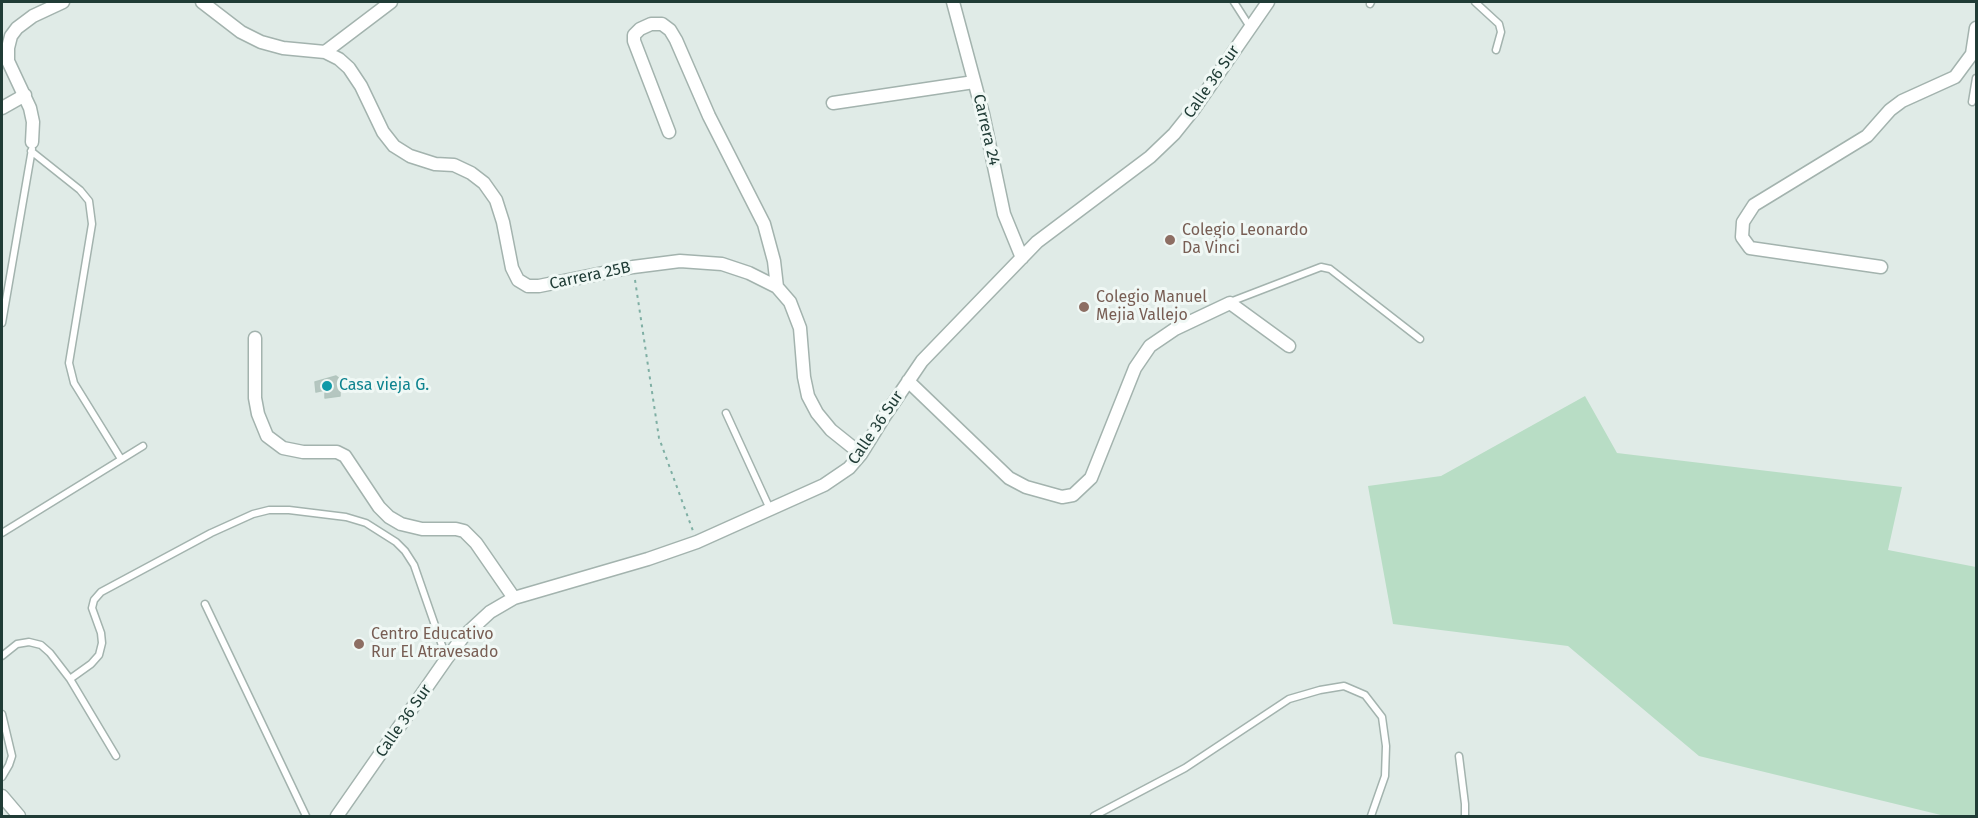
<!DOCTYPE html>
<style>
body{margin:0}
#map{position:relative;width:1978px;height:818px;overflow:hidden;background:#e0ebe7;font-family:"Fira Sans",sans-serif}
canvas{display:block}
.frame{position:absolute;inset:0;border:3px solid #203c36;pointer-events:none}
</style>
<div id="map">
<canvas width="1978" height="818"></canvas>
<div class="frame"></div>
</div>
<script>
const c = document.querySelector('canvas').getContext('2d');
c.lineJoin = 'round';
function fill(path, color) { c.fillStyle = color; c.fill(path, 'evenodd'); }
const shape = rows => new Path2D(rows.map(r => 'M' + r).join(''));
function stroke(path, color, width, dash) { c.strokeStyle = color; c.lineWidth = width; c.lineCap = dash ? 'butt' : 'round'; c.setLineDash(dash || []); c.stroke(path); }
function label(font, color, halo, rows, align = 'center') {
  c.font = font + ' "Fira Sans",sans-serif'; c.lineWidth = 6; c.setLineDash([]); c.textBaseline = 'middle'; c.strokeStyle = halo; c.fillStyle = color; for (const [text, x, y, turn = 0] of rows) {
    c.save(); c.translate(x, y); c.rotate((+turn || 0) * Math.PI / 180); c.textAlign = isNaN(turn) ? turn : align; if (halo) c.strokeText(text, 0, 0); c.fillText(text, 0, 0); c.restore();
  }
}
const green = shape([
 [1585,396,1617,453,1902,487,1888,550,1976,567,1976,816,1945,816,1699,756,1568,646,1393,624,1368,486,1441,476]
]);
const building = shape([
 [336,376,340,379,340,396,325,398,325,390,316,392,315,382,336,376]
]);
const path = shape([
 [635,280,659,438,693,531]
]);
const lane = shape([
 [1234,2,1250,27],
 [1475,2,1499,24,1501,32,1496,50],
 [1370,4,1371,2],
 [1972,102,1976,78],
 [31,151,80,190,89,201,92,224,69,363,74,383,121,459],
 [1230,302,1321,267,1330,269,1420,339],
 [2,323,32,149],
 [726,413,770,509],
 [2,533,143,446],
 [205,604,306,816],
 [2,656,17,644,29,642,41,645,50,653,70,679,116,756],
 [70,679,91,664,99,655,102,643,101,633,92,608,94,600,101,592,211,533,253,514,269,510,289,510,346,517,366,523,396,542,405,551,414,565,446,657],
 [2,714,12,756,9,765,2,777],
 [1459,756,1465,804,1465,816],
 [1094,816,1185,768,1289,699,1320,690,1344,686,1365,695,1382,717,1386,746,1385,776,1371,816]
]);
const street = shape([
 [202,2,241,32,261,42,283,48,325,52,339,59,349,68,361,86,383,132,394,146,410,156,435,164,454,165,471,173,484,183,496,200,503,222,512,268,518,280,528,286,539,286,633,267,680,261,722,264,749,273,777,287,790,302,800,328,804,377,808,396,817,413,831,430,861,454],
 [953,2,983,114,1004,214,1022,258],
 [325,52,391,2],
 [833,103,974,82],
 [2,108,25,95],
 [669,132,634,41,634,35,640,29,651,24,662,24,670,30,676,40,709,116,764,224,774,261,777,287],
 [32,142,33,122,30,108,8,61,8,48,11,36,17,28,33,16,63,2],
 [1881,267,1750,248,1742,237,1743,222,1754,205,1867,136,1890,110,1902,101,1955,77,1972,54,1976,28],
 [255,338,255,398,258,414,267,436,283,448,303,452,337,452,345,456,379,507,389,517,401,524,422,529,456,529,464,531,476,543,514,598],
 [908,381,1009,478,1026,487,1062,497,1073,495,1091,478,1135,368,1150,346,1175,329,1230,303,1289,346],
 [2,796,19,816],
 [337,816,447,658,463,637,490,612,514,598,648,559,697,542,824,485,849,468,861,454,884,417,922,361,1037,242,1150,157,1174,134,1194,109,1268,2]
]);
const markers = [
 [1170,240,6,"#8d6e63"],
 [1084,307,6,"#8d6e63"],
 [327,386,6,"#0f9aa8"],
 [359,644,6,"#8d6e63"]
];
const streetNames = [
 ["Calle 36 Sur",1212,82,-55],
 ["Carrera 24",986,130,77],
 ["Carrera 25B",590,276,-12],
 ["Calle 36 Sur",876,428,-56],
 ["Calle 36 Sur",404,721,-55]
];
const educationNames = [
 ["Colegio Leonardo",1182,231],
 ["Da Vinci",1182,249],
 ["Colegio Manuel",1096,298],
 ["Mejia Vallejo",1096,316],
 ["Centro Educativo",371,635],
 ["Rur El Atravesado",371,653]
];
const cultureNames = [
 ["Casa vieja G.",339,386]
];
fill(green, '#b8ddc5');
fill(building, '#b5c6c0');
stroke(building, '#b2c5be', 1.5);
stroke(lane, '#a3b3ae', 9);
stroke(street, '#a3b3ae', 15);
stroke(path, '#7fafa4', 2, [3, 4.5]);
stroke(lane, '#fff', 6);
stroke(street, '#fff', 12);
for (const [x, y, r, color] of markers) { const dot = new Path2D(); dot.arc(x, y, r, 0, 2 * Math.PI); c.fillStyle = color; c.fill(dot); stroke(dot, '#f0f8f5', 2); }
label('16px', '#203c36', '#f0f8f5', streetNames);
label('16px', '#785e54', '#f0f8f5', educationNames, 'left');
label('16px', '#0d838f', '#f0f8f5', cultureNames, 'left');
</script>
